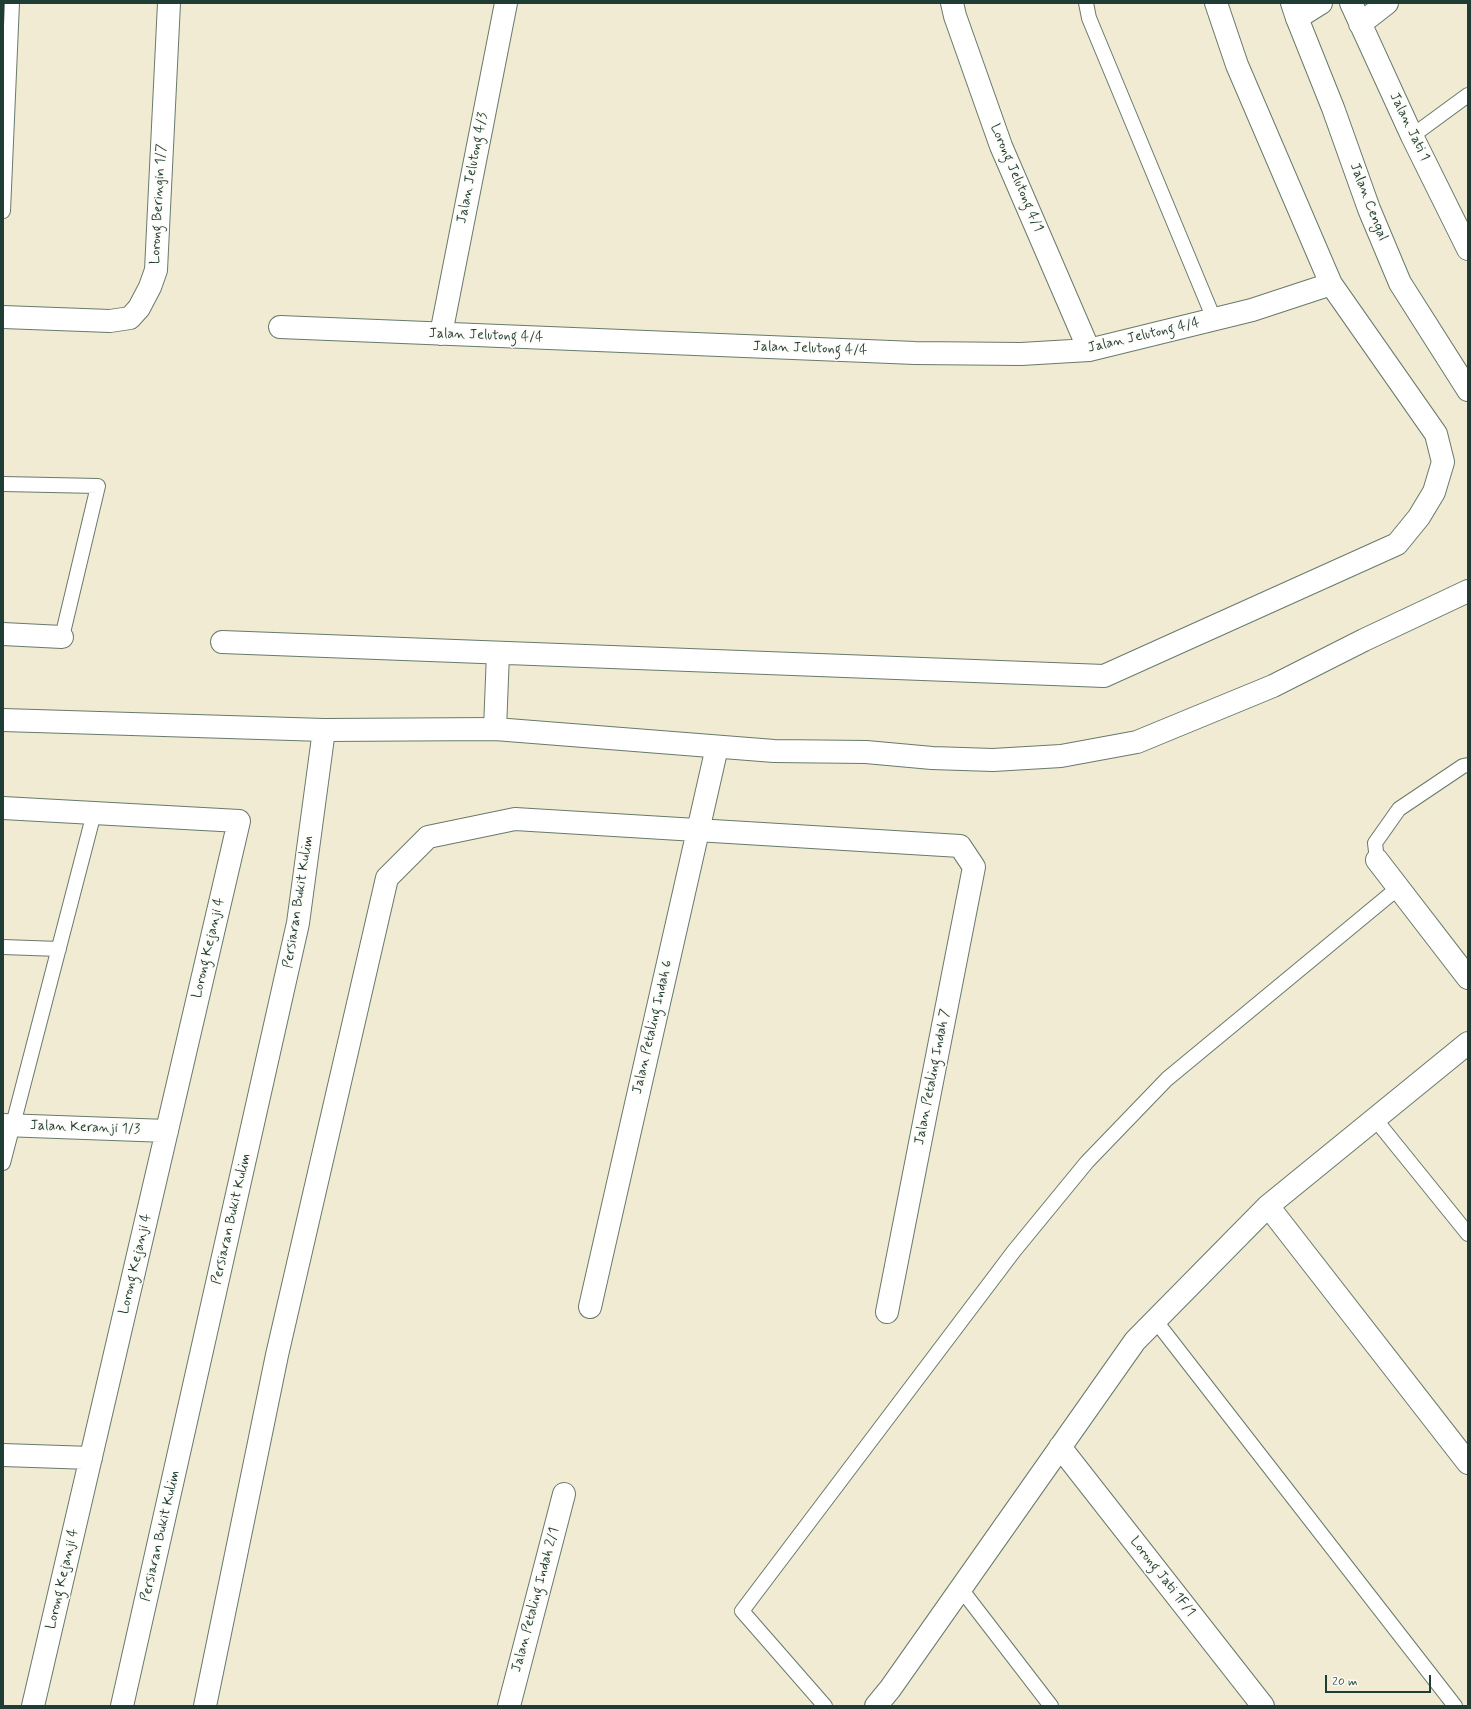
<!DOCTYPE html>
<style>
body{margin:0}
#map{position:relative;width:1471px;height:1709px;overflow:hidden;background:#f0ebd2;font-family:Mynerve,sans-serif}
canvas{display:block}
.frame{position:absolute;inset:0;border:4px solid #1f3d34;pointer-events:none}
.scale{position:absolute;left:1325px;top:1675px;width:106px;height:18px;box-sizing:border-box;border:2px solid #1f3d34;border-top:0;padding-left:5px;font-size:12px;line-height:14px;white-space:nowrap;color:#1f3d34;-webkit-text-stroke:3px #fdfcf7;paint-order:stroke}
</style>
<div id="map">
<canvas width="1471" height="1709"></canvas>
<div class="frame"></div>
<div class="scale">20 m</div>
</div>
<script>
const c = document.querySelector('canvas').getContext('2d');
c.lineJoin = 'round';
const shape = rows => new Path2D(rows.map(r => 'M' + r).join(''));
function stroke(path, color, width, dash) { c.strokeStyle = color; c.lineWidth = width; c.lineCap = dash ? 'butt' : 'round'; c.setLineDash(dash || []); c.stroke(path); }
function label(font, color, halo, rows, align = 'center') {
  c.font = font + ' Mynerve,sans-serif'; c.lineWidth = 3.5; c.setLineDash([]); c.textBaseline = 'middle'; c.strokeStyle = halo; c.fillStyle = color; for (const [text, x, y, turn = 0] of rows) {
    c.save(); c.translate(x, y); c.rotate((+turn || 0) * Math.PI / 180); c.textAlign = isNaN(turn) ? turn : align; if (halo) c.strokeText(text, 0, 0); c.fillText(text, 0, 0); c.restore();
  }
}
const service = shape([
 [1086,3,1089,18,1214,319],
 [1412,136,1468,95],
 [3,211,12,3],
 [3,484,98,486,62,637],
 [1377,860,1375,843,1399,809,1463,766,1468,765],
 [3,947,59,949],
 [1375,1119,1468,1234],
 [3,1163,94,813],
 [1155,1320,1455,1706],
 [961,1589,1051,1706],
 [825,1706,742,1611,1014,1251,1087,1162,1167,1079,1398,888]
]);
const minor = shape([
 [952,3,955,16,1001,146,1089,350],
 [1351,3,1412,136,1468,249],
 [1297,18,1321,3],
 [1360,24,1387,3],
 [3,317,110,321,130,318,139,308,150,287,156,270,169,3],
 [280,327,915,353,1021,354,1089,350,1252,310,1331,284],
 [441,334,506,3],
 [3,634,62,637],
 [222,642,1104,676,1397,544,1419,517,1434,492,1443,462,1436,434,1331,284,1237,65,1216,3],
 [495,729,498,653],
 [3,808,239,821,33,1706],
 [1377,860,1468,978],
 [3,1125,167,1131],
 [1268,1206,1468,1463],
 [590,1307,717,747],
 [1060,1447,1263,1706],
 [3,1455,91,1458],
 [205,1706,277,1355,387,878,428,837,515,819,960,846,974,867,887,1312],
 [509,1706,564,1494],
 [876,1706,890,1689,1135,1341,1268,1206,1468,1043]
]);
const tertiary = shape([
 [1292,3,1297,18,1333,108,1369,209,1400,283,1468,390],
 [3,720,324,730,495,729,774,751,866,752,932,758,993,760,1061,756,1137,742,1273,686,1364,640,1468,591],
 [122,1706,298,923,324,730]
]);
const streetNames = [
 ["Jalan Jati 1",1409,127,64],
 ["Jalan Jelutong 4/3",473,168,-79],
 ["Lorong Jelutong 4/1",1016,178,67],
 ["Jalan Cengal",1368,202,69],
 ["Lorong Beringin 1/7",159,204,-87],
 ["Jalan Jelutong 4/4",486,336,2],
 ["Jalan Jelutong 4/4",1144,336,-13],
 ["Jalan Jelutong 4/4",810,349,2],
 ["Persiaran Bukit Kulim",299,902,-81],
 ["Lorong Kejanji 4",209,948,-77],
 ["Jalan Petaling Indah 6",653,1027,-77],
 ["Jalan Petaling Indah 7",933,1077,-79],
 ["Jalan Keranji 1/3",85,1128,2],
 ["Persiaran Bukit Kulim",232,1219,-77],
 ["Lorong Kejanji 4",136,1264,-77],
 ["Persiaran Bukit Kulim",161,1536,-77],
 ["Lorong Jati 1F/1",1162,1577,52],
 ["Lorong Kejanji 4",63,1579,-77],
 ["Jalan Petaling Indah 2/1",536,1600,-75]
];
stroke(service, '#687a6b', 16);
stroke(minor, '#687a6b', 24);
stroke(tertiary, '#687a6b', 24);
stroke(service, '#fff', 14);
stroke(minor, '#fff', 22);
stroke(tertiary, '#fff', 22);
label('14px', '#1f3d34', '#fdfcf7', streetNames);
</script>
